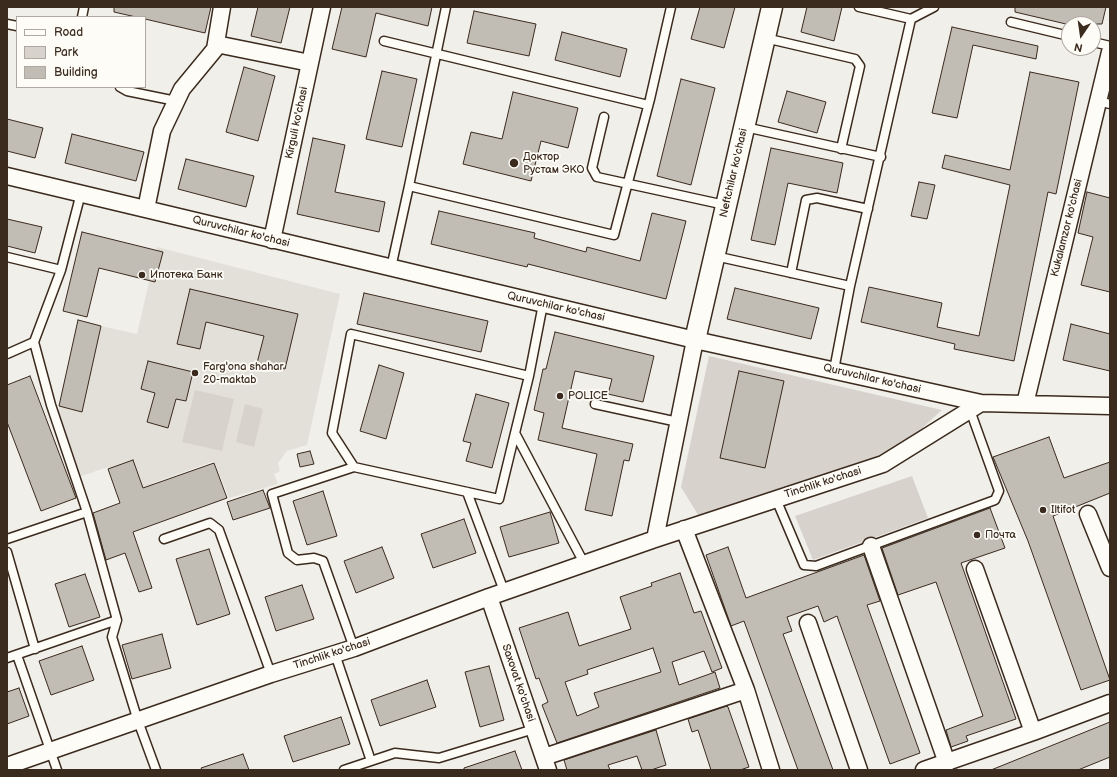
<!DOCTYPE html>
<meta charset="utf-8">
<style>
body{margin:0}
#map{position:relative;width:1117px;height:777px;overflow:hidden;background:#f1efea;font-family:"Balsamiq Sans",sans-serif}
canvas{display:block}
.frame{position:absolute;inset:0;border:8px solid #3b2a1e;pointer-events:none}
.legend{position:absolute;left:16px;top:16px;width:130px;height:72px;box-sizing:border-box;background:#fdfcf7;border:1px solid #afa8a0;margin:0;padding:5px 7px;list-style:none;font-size:12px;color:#3b2a1e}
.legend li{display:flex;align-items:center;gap:8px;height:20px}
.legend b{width:20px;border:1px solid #afa8a0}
.north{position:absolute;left:1061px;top:16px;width:40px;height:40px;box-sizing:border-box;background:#fdfcf7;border:1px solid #afa8a0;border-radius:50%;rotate:193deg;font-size:11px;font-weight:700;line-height:16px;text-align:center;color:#3b2a1e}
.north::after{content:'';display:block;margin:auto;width:14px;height:18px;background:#3b2a1e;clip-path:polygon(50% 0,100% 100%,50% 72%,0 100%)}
</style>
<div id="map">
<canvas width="1117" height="777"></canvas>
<div class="frame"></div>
<ul class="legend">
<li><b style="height:5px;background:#fdfcf7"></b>Road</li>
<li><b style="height:11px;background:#d7d2cc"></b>Park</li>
<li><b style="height:11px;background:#c1bcb4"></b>Building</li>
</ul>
<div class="north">N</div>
</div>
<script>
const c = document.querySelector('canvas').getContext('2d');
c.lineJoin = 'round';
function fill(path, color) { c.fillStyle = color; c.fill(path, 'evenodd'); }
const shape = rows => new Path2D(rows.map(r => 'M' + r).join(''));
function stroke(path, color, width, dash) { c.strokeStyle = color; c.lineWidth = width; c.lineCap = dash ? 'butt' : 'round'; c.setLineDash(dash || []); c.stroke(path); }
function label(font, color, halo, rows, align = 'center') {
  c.font = font + ' "Balsamiq Sans",sans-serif'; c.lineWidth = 3.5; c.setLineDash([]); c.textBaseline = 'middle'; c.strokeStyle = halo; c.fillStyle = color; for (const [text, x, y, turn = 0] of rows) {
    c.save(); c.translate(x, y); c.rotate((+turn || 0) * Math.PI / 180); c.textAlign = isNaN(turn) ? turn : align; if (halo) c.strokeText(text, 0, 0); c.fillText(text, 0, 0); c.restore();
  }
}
const built = shape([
 [157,247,340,294,307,445,287,451,278,463,280,471,274,474,278,484,229,498,214,461,153,483,154,491,120,501,108,467,79,477,58,412,78,321,137,334]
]);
const green = shape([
 [709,356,942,410,885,462,703,523,681,487],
 [195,390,234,399,222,451,182,442],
 [245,404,263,409,254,447,236,442],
 [912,476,928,518,813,560,795,516]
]);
const building = shape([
 [114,7,211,7,205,33,145,19,145,17,136,17,114,12,114,7],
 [258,7,290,7,281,43,251,36,258,7],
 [342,7,432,7,428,26,376,13,366,57,332,49,342,7],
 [700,7,735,7,724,48,691,39,700,7],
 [807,7,842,7,834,41,801,32,807,7],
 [1015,7,1106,7,1102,24,1066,24,1015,12,1015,7],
 [474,11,536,24,529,56,467,43,474,11],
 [952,27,1038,46,1036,59,973,45,957,118,932,113,952,27],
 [562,32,627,49,620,77,555,60,562,32],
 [244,67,275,76,258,141,226,132,244,67],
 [382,71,417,79,402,147,366,139,382,71],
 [1030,72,1079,82,1056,194,1048,192,1014,361,954,349,955,344,861,322,869,287,942,303,937,327,979,336,1010,185,942,168,945,155,1010,170,1030,72],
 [681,79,715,88,691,185,657,176,681,79],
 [787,91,826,102,817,133,778,122,787,91],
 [513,92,578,108,568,148,541,141,531,181,463,164,471,132,502,139,513,92],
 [7,119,43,128,35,158,7,151,7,119],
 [72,134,144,152,136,181,65,163,72,134],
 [313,138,345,145,335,192,385,202,379,232,297,214,313,138],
 [771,148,843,163,837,193,788,183,775,245,751,240,771,148],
 [186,159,254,176,246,207,178,189,186,159],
 [919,182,935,185,927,219,911,216,919,182],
 [1087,192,1110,198,1110,292,1081,285,1093,237,1078,233,1087,192],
 [439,211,535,233,534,238,586,252,587,247,640,261,652,213,686,221,666,299,528,264,527,267,431,244,439,211],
 [7,219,42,227,35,253,7,246,7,219],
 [82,232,163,252,155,282,99,268,87,317,63,311,82,232],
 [735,288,819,308,811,339,727,319,735,288],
 [190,289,298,314,285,369,257,363,264,336,206,322,200,349,177,344,190,289],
 [364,293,488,321,481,352,357,324,364,293],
 [78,320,101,326,82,412,59,406,78,320],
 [1071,324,1110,334,1110,371,1063,360,1071,324],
 [555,332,654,356,643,402,608,394,612,379,575,371,562,428,633,444,629,461,624,460,612,516,585,510,597,454,538,440,544,413,534,410,543,369,546,369,555,332],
 [148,361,193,372,186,401,176,399,168,428,147,422,155,393,141,389,148,361],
 [379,365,404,373,386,439,360,431,379,365],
 [739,371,784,381,765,468,720,458,739,371],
 [30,376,76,498,41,511,7,422,7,385,30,376],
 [476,394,509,403,492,468,466,461,471,443,463,441,476,394],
 [1049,437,1064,478,1110,462,1110,493,1053,516,1110,680,1081,690,1028,541,993,457,1049,437],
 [310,451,314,464,300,467,297,454,310,451],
 [133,460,143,488,214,463,227,498,133,532,152,588,139,592,125,553,106,560,93,513,120,503,108,469,133,460],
 [263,490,270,508,233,520,227,502,263,490],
 [323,491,337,536,307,545,293,501,323,491],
 [990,508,1005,548,961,563,1016,719,966,736,968,741,951,747,946,730,983,716,936,582,898,595,882,548,990,508],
 [550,512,559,543,509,557,500,527,550,512],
 [464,519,476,553,433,568,421,534,464,519],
 [382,547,394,578,356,593,344,561,382,547],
 [728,547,746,598,864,555,880,601,867,605,920,753,890,764,837,616,824,622,818,606,787,617,792,631,783,634,833,770,798,770,744,621,731,626,706,555,728,547],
 [209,549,230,614,197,625,176,559,209,549],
 [680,573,694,613,701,611,722,668,712,672,704,651,672,662,679,685,715,672,720,688,557,743,542,705,548,702,539,678,536,679,519,628,568,612,579,646,631,629,620,597,652,586,651,583,680,573],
 [653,648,661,672,594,693,599,707,577,716,565,682,588,674,587,670,653,648],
 [85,574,100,617,69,627,55,584,85,574],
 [302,585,314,619,276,631,265,597,302,585],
 [162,634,171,668,132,679,122,645,162,634],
 [82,646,94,680,51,695,39,661,82,646],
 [489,666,504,720,480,727,465,672,489,666],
 [427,680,436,707,380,726,371,700,427,680],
 [19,688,29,716,7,724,7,692,19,688],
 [727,706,728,707,749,767,740,770,711,770,698,730,692,732,688,719,727,706],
 [341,717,350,744,293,762,284,736,341,717],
 [1110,722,1110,757,1078,770,991,770,1110,722],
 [656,730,666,765,651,770,642,770,637,756,608,765,610,770,567,770,564,760,656,730],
 [515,751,522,770,464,770,464,768,515,751],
 [243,754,249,770,202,770,201,768,243,754]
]);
const service = shape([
 [446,7,409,186,614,235,650,99,671,7],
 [859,7,911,19],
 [82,17,84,7],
 [1011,22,1069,36],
 [7,24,17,26],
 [765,38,855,59,860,66,841,149],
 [384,41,648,105],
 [1093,42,1110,46],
 [120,87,127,91,176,101],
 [1098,101,1110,104],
 [604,117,592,168,597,177,725,205],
 [745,127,881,157],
 [715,256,850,286],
 [7,257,61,270,81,193],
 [391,268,409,186],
 [791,273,806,200,817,198,868,209],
 [543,304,529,376,515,433,584,563],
 [34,342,51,405,87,512,117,620,112,637,138,721,156,770],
 [7,354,34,342,61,270],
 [834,370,850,286,911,19,934,7],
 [595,404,678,422],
 [515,433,499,499,354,467,332,433,351,334,529,376],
 [467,492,504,591],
 [776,499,804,565,816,566,995,500,999,491,970,410],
 [7,539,87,512],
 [164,539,210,523,219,530,271,674],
 [7,552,35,649],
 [354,648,323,561,314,558,297,560,288,553,272,494,354,467],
 [335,654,371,761],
 [17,655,57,770],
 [7,658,117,620],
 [344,770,395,753,439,758,534,729]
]);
const minor = shape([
 [216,44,310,63],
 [7,176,695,340,981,403,1110,406],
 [146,209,162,131,182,89,215,49,222,7],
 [272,240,322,7],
 [1025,404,1110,52],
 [1088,514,1110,568],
 [684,529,746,690],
 [655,539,695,340],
 [871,546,947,763],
 [975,569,1033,732],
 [489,597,548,770],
 [808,623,859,770],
 [544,757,746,690,771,770],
 [7,766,271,674,354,648,489,597,655,539,883,464,981,403],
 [924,770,1033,732,1110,703]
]);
const tertiary = shape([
 [695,340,772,7]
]);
const markers = [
 [514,163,5,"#3b2a1e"],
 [142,275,4,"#3b2a1e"],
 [195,373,4,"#3b2a1e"],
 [560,396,4,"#3b2a1e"],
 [1043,510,4,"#3b2a1e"],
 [977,535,4,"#3b2a1e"]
];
const streetNames = [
 ["Kirguli ko'chasi",297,123,-78],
 ["Neftchilar ko'chasi",734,173,-77],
 ["Kukalamzor ko'chasi",1067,228,-76],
 ["Quruvchilar ko'chasi",241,232,14],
 ["Quruvchilar ko'chasi",556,307,13],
 ["Quruvchilar ko'chasi",872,379,13],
 ["Tinchlik ko'chasi",823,483,-18],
 ["Tinchlik ko'chasi",332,654,-18],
 ["Saxovat ko'chasi",518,683,71]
];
const poiNames = [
 ["Доктор",523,157],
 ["Рустам ЭКО",523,170],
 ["Ипотека Банк",150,275],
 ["Farg'ona shahar",203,367],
 ["20-maktab",203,380],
 ["POLICE",568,396],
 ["Iltifot",1051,510],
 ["Почта",985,535]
];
fill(built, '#e3e0da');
fill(green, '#d7d2cc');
fill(building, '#c1bcb4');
stroke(building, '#3b2a1e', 1);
stroke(service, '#3b2a1e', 11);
stroke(minor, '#3b2a1e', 19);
stroke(tertiary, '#3b2a1e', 23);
stroke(service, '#fdfcf7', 8);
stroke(minor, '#fdfcf7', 16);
stroke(tertiary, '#fdfcf7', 20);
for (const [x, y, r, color] of markers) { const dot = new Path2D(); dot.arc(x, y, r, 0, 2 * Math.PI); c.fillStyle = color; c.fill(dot); stroke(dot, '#fdfcf7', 1.5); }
label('11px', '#3b2a1e', '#fdfcf7', streetNames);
label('11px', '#3b2a1e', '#fdfcf7', poiNames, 'left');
</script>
